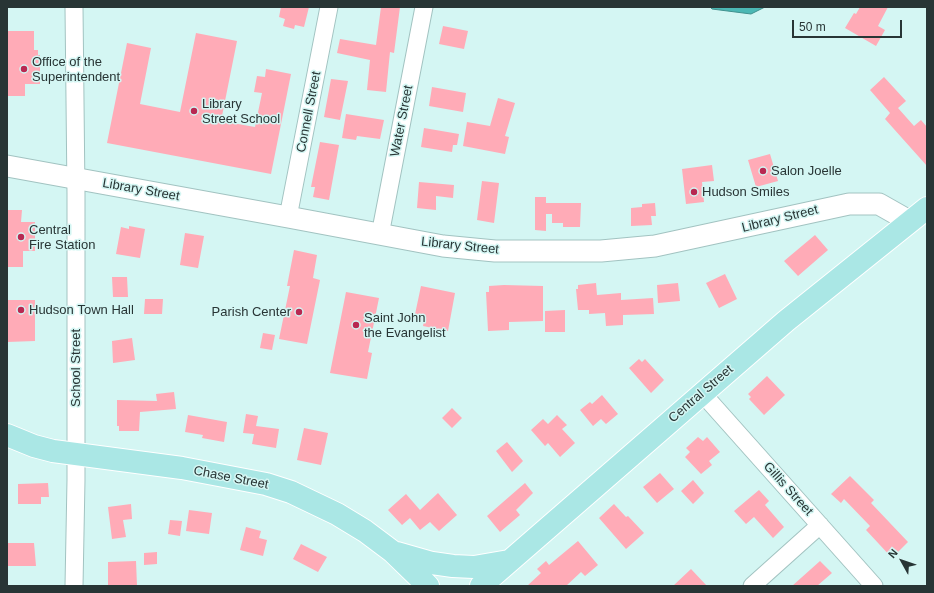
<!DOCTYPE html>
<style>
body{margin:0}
#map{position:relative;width:934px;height:593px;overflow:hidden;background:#d4f6f3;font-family:Helvetica,sans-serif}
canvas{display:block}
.frame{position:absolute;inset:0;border:8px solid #283535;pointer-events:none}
.north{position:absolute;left:882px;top:541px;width:40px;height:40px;-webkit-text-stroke:3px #d4f6f3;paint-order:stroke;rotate:310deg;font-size:11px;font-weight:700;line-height:16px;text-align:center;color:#283535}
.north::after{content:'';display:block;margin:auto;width:14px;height:18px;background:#283535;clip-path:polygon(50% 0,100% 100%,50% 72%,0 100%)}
.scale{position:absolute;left:792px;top:20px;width:110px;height:18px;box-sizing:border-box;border:2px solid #283535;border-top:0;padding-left:5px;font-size:12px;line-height:14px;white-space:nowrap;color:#283535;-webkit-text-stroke:3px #d4f6f3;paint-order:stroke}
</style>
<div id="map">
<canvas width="934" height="593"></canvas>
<div class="frame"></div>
<div class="north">N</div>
<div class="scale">50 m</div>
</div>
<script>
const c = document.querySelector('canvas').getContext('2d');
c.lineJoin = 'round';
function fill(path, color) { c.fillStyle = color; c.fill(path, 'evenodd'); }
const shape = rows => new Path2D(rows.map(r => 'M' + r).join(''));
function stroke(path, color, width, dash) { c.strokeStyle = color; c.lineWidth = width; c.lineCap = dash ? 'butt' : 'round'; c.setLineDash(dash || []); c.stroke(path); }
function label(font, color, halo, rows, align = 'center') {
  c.font = font + ' Helvetica,sans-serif'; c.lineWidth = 3; c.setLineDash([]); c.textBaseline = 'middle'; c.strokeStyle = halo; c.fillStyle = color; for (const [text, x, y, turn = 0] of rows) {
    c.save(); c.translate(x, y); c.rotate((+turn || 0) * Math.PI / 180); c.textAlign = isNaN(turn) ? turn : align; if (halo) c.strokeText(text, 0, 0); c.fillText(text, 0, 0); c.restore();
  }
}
const water = shape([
 [710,7,765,7,751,14,712,9,710,7]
]);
const building = shape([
 [281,7,309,7,304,27,295,25,294,29,283,26,285,19,279,17],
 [381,7,400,7,394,53,390,52,386,92,367,90,370,60,337,53,340,39,376,45],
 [860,7,888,7,878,26,885,30,876,46,845,28,854,13,856,14],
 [443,26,468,31,464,49,439,44],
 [7,31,34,31,34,50,38,50,38,55,40,55,40,84,25,84,25,96,7,96],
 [196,33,237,41,221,121,255,127,262,93,254,92,257,76,265,77,266,69,291,74,271,174,107,143,127,43,151,48,140,104,180,112],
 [884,77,906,101,898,108,914,126,921,120,927,127,927,166,885,119,890,113,870,90],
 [331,79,348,81,340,120,324,117],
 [432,87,466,93,463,112,429,106],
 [498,98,515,103,505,136,509,137,505,154,463,146,467,122,490,126],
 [346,114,384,120,380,139,357,136,356,140,342,138],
 [424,128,459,134,457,145,453,145,452,152,421,147],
 [320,142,339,145,329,200,313,197,315,187,311,187],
 [770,154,778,181,756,187,748,160],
 [712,165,714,181,702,182,704,202,686,204,682,169],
 [482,181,499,183,494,223,477,220],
 [419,182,454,185,453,198,436,196,436,210,417,208],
 [535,197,546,197,546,203,581,203,580,227,563,227,563,223,552,223,552,214,546,214,546,231,535,230],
 [655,203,656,216,651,216,652,225,631,226,631,208,642,207,642,204],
 [7,210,22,210,21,222,35,222,35,251,23,251,23,267,7,267],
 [129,226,145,229,140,258,116,254,121,227,129,229],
 [185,233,204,236,198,268,180,265],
 [815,235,828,250,798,276,784,261],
 [294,250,317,255,313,278,320,280,307,344,279,339,290,286,287,286],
 [725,274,737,299,719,308,706,283],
 [112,277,127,277,128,297,113,297],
 [596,283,597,295,621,293,621,300,653,298,654,314,623,315,623,325,606,326,605,313,589,314,589,310,578,310,576,289,578,289,578,285],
 [678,283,680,301,658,303,657,285],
 [504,285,543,286,543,321,509,322,509,330,488,331,486,292,489,292,489,286],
 [421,286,455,293,448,331,423,326,424,321,414,319],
 [346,292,379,298,368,352,372,353,367,379,330,373],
 [145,299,163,299,162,314,144,314],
 [7,300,35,300,35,341,7,342],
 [565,310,565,332,545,332,545,311],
 [263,333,275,335,272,350,260,348],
 [132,338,135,360,113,363,112,341],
 [639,359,642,362,645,359,664,380,651,393,629,368],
 [767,376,785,395,764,415,749,399,751,397,748,394],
 [174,392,176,409,140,412,139,431,119,431,119,426,117,426,117,400,157,401,156,394],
 [602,395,618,414,606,424,601,419,593,426,580,410,590,402,592,404],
 [452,408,462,418,452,428,442,418],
 [246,414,258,416,256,426,279,429,276,448,252,444,254,434,243,433],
 [188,415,227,422,224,442,202,438,203,435,185,432],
 [557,415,567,425,562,429,575,443,560,457,548,443,545,446,531,430,543,419,548,424],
 [304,428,328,433,321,465,297,460],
 [698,437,703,441,707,437,720,452,709,461,712,465,701,474,685,457,690,452,686,448],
 [507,442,523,461,512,472,496,451],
 [660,473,674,489,657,503,643,487],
 [850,476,874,500,871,503,908,542,892,558,866,530,870,526,844,499,841,503,831,494],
 [693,480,704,493,693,504,681,491],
 [48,483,49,497,41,497,41,504,18,504,18,484],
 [525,483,533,493,516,510,520,515,500,532,487,516],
 [759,490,769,501,765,505,784,527,773,538,754,517,746,524,734,511],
 [438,493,457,515,439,531,430,522,420,530,410,518,402,525,388,510,406,494,420,510],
 [131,504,132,519,123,520,126,537,112,539,108,507],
 [614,504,626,517,628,516,644,533,626,549,599,518],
 [189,510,212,513,209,534,186,531],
 [170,520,182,521,180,536,168,534],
 [246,527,261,531,259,538,267,540,263,556,240,550],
 [578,541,598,565,585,576,581,572,566,586,527,586,541,573,537,569,546,561,549,565],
 [7,543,34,543,36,566,7,566],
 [301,544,327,557,318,572,293,559],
 [157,552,157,564,144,565,144,553],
 [136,561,137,586,108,586,108,562],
 [820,561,832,573,817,586,792,586],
 [691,569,707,586,673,586]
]);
const minor = shape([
 [288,217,329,7],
 [380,235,424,7],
 [702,393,874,586],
 [74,586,76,480,76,194,74,7],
 [752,586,820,525]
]);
const tertiary = shape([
 [7,166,288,217,443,246,495,251,601,251,655,246,849,204,879,204,909,221]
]);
const primary = shape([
 [7,435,34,446,53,451,182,468,266,484,291,492,337,514,365,531,393,552,428,586],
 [397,553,432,563,453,566,474,567,509,561],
 [481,586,786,321,927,208]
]);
const markers = [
 [24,69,4,"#b82851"],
 [194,111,4,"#b82851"],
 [763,171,4,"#b82851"],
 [694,192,4,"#b82851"],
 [21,237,4,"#b82851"],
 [21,310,4,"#b82851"],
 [299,312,4,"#b82851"],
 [356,325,4,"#b82851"]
];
const poiNames = [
 ["Office of the",32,62],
 ["Superintendent",32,77],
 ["Library",202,104],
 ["Street School",202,119],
 ["Salon Joelle",771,171],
 ["Hudson Smiles",702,192],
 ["Central",29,230],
 ["Fire Station",29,245],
 ["Hudson Town Hall",29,310],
 ["Parish Center",291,312,"right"],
 ["Saint John",364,318],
 ["the Evangelist",364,333]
];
const streetNames = [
 ["Connell Street",309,112,-79],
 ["Water Street",402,121,-79],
 ["Library Street",141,190,10],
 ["Library Street",780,219,-14],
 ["Library Street",460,246,6],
 ["School Street",76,368,-90],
 ["Central Street",701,394,-41],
 ["Chase Street",231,478,11],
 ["Gillis Street",788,489,48]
];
fill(water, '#4bb8b4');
stroke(water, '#40918e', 1);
fill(building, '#ffabb7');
stroke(minor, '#a2c3c1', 19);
stroke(tertiary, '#a2c3c1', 23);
stroke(primary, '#fff', 24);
stroke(minor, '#fff', 17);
stroke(tertiary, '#fff', 21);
stroke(primary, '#aae7e5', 22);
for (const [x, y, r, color] of markers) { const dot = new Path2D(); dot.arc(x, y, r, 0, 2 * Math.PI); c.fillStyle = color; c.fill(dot); stroke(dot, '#d4f6f3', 1.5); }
label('13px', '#283535', '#d4f6f3', poiNames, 'left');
label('13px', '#283535', '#d4f6f3', streetNames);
</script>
